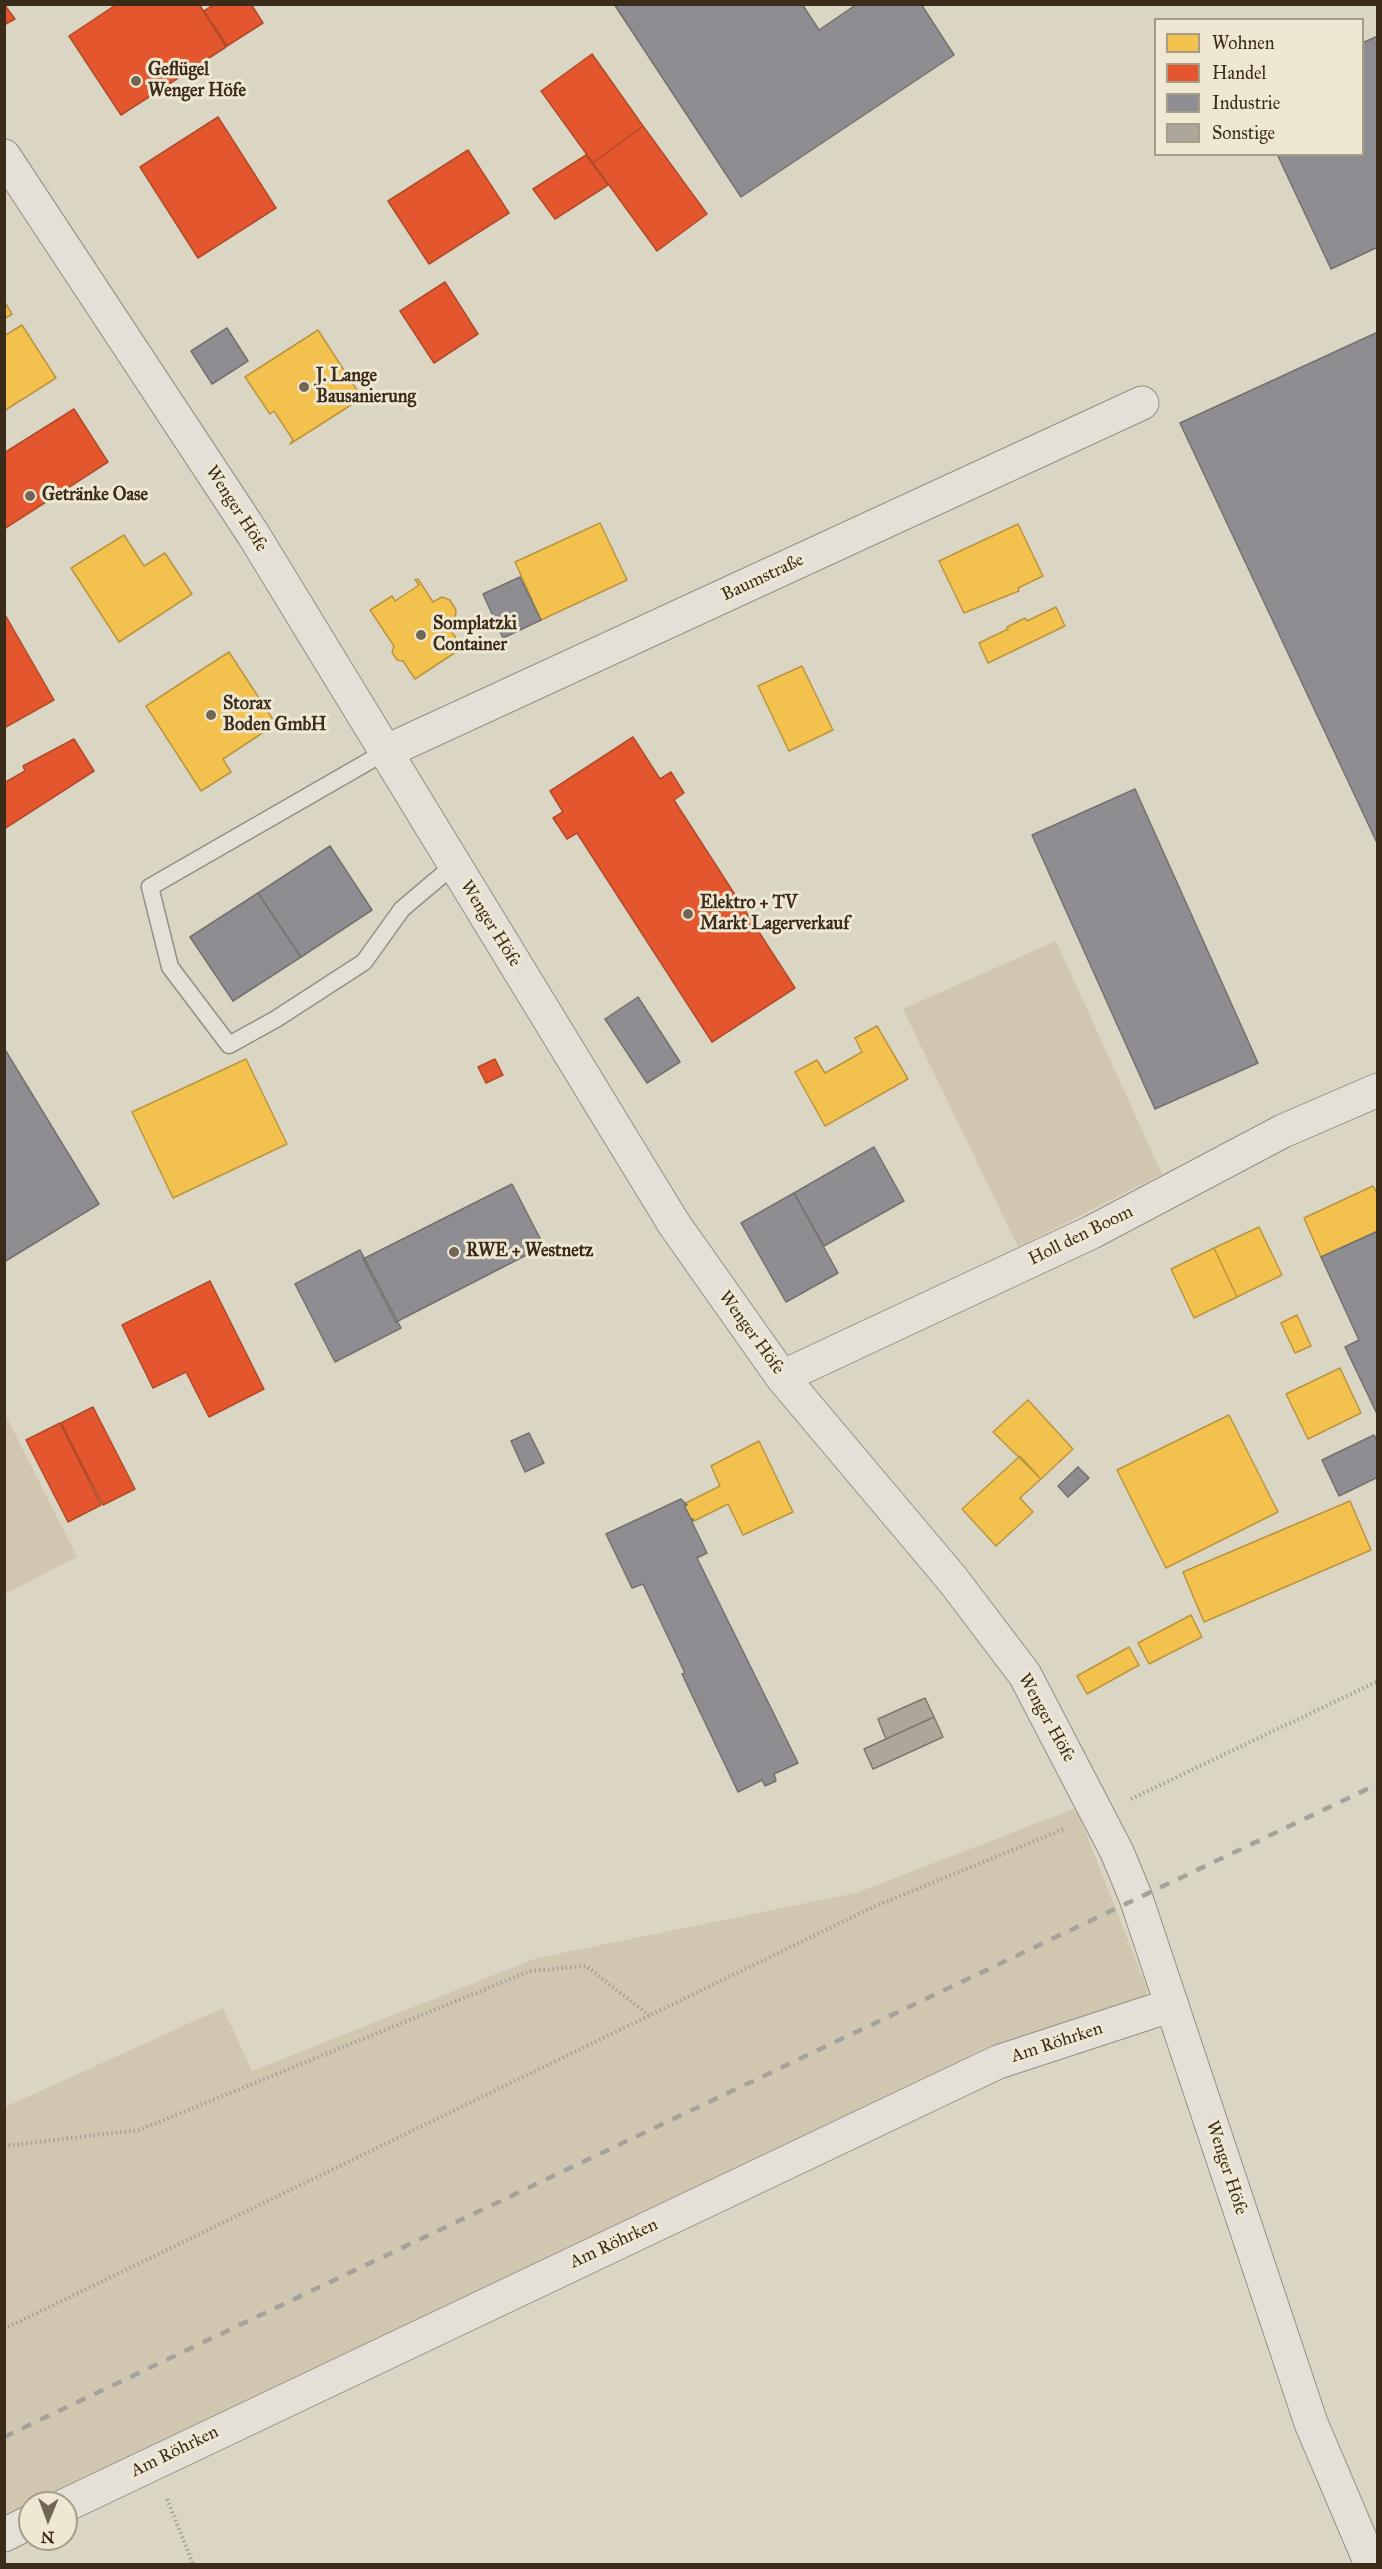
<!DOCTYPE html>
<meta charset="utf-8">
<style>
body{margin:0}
#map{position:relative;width:1382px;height:2569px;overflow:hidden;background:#dbd5c4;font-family:"IM FELL Great Primer",serif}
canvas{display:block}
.frame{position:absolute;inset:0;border:6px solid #3b2b19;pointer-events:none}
.legend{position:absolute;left:1154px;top:18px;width:210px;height:138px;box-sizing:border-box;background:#eee7d2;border:2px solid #a69c88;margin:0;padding:8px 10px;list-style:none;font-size:18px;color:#3b2b19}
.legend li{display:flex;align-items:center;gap:12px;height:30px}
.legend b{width:30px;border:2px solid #a69c88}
.north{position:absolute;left:18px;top:2491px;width:60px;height:60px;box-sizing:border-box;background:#eee7d2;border:2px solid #a69c88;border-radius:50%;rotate:181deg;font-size:16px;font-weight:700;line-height:24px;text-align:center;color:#3b2b19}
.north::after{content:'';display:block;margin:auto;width:21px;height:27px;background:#736655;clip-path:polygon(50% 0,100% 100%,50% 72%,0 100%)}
</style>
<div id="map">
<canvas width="1382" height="2569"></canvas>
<div class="frame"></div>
<ul class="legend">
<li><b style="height:16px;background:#f2c14e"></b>Wohnen</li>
<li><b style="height:16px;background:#e4572e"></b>Handel</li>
<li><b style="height:16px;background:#8d8d92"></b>Industrie</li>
<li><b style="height:16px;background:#ada79b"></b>Sonstige</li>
</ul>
<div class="north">N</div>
</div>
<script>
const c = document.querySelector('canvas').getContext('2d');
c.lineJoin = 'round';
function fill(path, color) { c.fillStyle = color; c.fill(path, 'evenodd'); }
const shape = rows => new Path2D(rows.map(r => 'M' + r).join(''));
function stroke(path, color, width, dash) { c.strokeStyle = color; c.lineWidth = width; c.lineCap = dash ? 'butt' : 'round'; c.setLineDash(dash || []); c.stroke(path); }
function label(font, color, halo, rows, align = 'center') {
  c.font = font + ' "IM FELL Great Primer",serif'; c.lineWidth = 6; c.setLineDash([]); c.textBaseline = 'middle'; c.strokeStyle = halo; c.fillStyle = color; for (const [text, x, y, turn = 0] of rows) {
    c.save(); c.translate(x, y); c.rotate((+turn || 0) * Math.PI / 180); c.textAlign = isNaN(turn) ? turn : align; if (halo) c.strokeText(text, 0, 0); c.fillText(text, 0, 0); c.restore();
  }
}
const green = shape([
 [1056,941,1162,1174,1018,1247,903,1009],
 [4,1412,77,1557,5,1594,4,1594],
 [1076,1808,1148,1991,1135,2010,990,2046,40,2503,30,2503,30,2508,5,2520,5,2107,223,2008,252,2071,537,1958,856,1893]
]);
const homes = shape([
 [4,301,12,314,4,319,4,301],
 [22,325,56,378,4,411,4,336,22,325],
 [318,330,362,398,290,444,293,440,274,411,270,414,245,377,318,330],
 [600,523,627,580,541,620,515,562,600,523],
 [1018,524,1043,576,1018,588,1019,591,964,613,939,561,1018,524],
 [124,535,144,566,165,553,192,594,119,642,71,568,124,535],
 [418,579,433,602,442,597,450,600,456,610,455,619,447,624,462,648,415,679,403,661,397,660,392,652,394,646,370,610,392,596,395,601,419,585,415,580,418,579],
 [1056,607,1065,626,988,663,979,643,1008,629,1007,627,1025,618,1027,621,1056,607],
 [229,652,276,724,223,759,231,772,201,791,146,706,229,652],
 [802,666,833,730,789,751,758,686,802,666],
 [877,1026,908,1079,825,1126,795,1072,817,1060,825,1073,862,1052,855,1038,877,1026],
 [246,1059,287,1144,173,1198,132,1112,246,1059],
 [1373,1186,1378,1195,1378,1231,1321,1257,1304,1218,1373,1186],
 [1259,1227,1282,1275,1237,1297,1214,1248,1259,1227],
 [1214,1248,1237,1297,1194,1318,1171,1269,1214,1248],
 [1297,1315,1311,1346,1295,1353,1281,1323,1297,1315],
 [1340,1368,1361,1413,1308,1439,1286,1394,1340,1368],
 [1028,1400,1073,1449,1041,1479,993,1432,1028,1400],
 [1229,1415,1278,1512,1166,1568,1117,1470,1229,1415],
 [759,1441,793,1512,743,1535,728,1504,694,1521,691,1519,684,1505,687,1505,686,1503,720,1486,711,1466,759,1441],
 [1020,1456,1041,1479,1020,1498,1033,1512,996,1546,962,1509,1020,1456],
 [1350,1501,1371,1550,1204,1622,1183,1572,1350,1501],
 [1191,1615,1202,1637,1149,1664,1138,1643,1191,1615],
 [1129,1647,1139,1665,1087,1694,1077,1676,1129,1647]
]);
const shops = shape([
 [4,4,15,19,4,25,4,4],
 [117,4,199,4,226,47,121,115,69,36,117,4],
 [215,4,251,4,263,23,227,46,204,11,215,4],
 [592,54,643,126,593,163,541,91,592,54],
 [218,117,276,208,198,258,140,167,218,117],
 [643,126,707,214,657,251,593,163,643,126],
 [468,150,509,213,429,264,388,201,468,150],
 [586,155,608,185,555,219,533,189,586,155],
 [445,282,478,334,434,363,400,311,445,282],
 [74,409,108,462,4,529,4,453,74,409],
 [4,613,54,700,4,728,4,613],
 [633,737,660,779,671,772,684,793,674,800,795,988,712,1042,577,833,567,839,553,818,563,812,550,791,633,737],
 [74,739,94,771,4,829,4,783,25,771,23,766,74,739],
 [495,1059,503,1075,486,1083,478,1067,495,1059],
 [210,1281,264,1389,209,1417,186,1372,153,1388,122,1325,210,1281],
 [93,1407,135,1489,103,1505,61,1423,93,1407],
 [60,1423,101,1505,68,1522,26,1440,60,1423]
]);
const industry = shape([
 [614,4,802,4,819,30,857,4,921,4,954,55,741,197,614,4],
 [1378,36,1378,247,1331,269,1277,154,1362,154,1362,43,1378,36],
 [227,328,248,361,212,384,191,351,227,328],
 [1378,332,1378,845,1180,423,1378,332],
 [520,577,541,620,503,638,483,594,520,577],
 [1135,789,1258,1063,1155,1109,1032,835,1135,789],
 [330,846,372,910,301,957,258,893,330,846],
 [258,893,301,957,233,1001,190,937,258,893],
 [638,997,680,1062,647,1083,605,1019,638,997],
 [4,1048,99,1204,4,1262,4,1048],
 [874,1147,904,1201,824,1246,794,1193,874,1147],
 [512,1184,544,1246,396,1322,363,1259,512,1184],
 [794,1193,838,1273,786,1302,741,1223,794,1193],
 [1378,1231,1378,1416,1345,1347,1359,1340,1321,1257,1378,1231],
 [360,1250,401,1328,335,1362,295,1284,360,1250],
 [529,1433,544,1463,525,1472,511,1441,529,1433],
 [1374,1435,1378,1442,1378,1477,1339,1496,1322,1460,1374,1435],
 [1078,1467,1089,1478,1068,1497,1058,1486,1078,1467],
 [681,1499,687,1505,684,1505,691,1519,693,1519,692,1522,707,1553,697,1558,798,1763,774,1774,776,1781,765,1786,762,1780,738,1792,682,1674,685,1673,643,1584,632,1588,606,1534,681,1499]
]);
const building = shape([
 [925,1698,934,1717,886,1739,878,1719,925,1698],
 [934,1717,943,1737,873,1769,864,1749,934,1717]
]);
const path = shape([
 [1131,1799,1378,1681],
 [4,2146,139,2130,530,1971,586,1966,651,2017],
 [4,2329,873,1907,1064,1829],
 [167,2499,193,2564]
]);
const service = shape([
 [385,752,150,887,170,967,229,1045,276,1019,364,962,402,909,454,865]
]);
const minor = shape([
 [4,156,253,534,674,1224,782,1377,953,1580,1025,1675,1117,1852,1136,1898,1311,2423,1371,2564],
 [385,752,1142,403],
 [782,1377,1092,1232,1283,1131,1378,1090],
 [66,2505,998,2062,1172,2005],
 [4,2535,30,2522]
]);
const rail = shape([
 [4,2437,1378,1784]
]);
const markers = [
 [136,81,6,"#736655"],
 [304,387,6,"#736655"],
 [30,496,6,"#736655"],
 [421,635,6,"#736655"],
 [211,715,6,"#736655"],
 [688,914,6,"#736655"],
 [454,1252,6,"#736655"]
];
const poiNames = [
 ["Geflügel",148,71],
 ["Wenger Höfe",148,92],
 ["J. Lange",316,377],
 ["Bausanierung",316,398],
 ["Getränke Oase",42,496],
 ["Somplatzki",433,625],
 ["Container",433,646],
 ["Storax",223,705],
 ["Boden GmbH",223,726],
 ["Elektro + TV",700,904],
 ["Markt Lagerverkauf",700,925],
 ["RWE + Westnetz",466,1252]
];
const streetNames = [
 ["Wenger Höfe",236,509,57],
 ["Baumstraße",763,578,-25],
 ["Wenger Höfe",490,924,58],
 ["Holl den Boom",1081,1236,-26],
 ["Wenger Höfe",751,1333,54],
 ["Wenger Höfe",1046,1718,61],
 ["Am Röhrken",1057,2043,-18],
 ["Wenger Höfe",1226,2168,72],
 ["Am Röhrken",614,2244,-25],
 ["Am Röhrken",175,2452,-26]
];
fill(green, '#d1c7b0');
fill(homes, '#f2c14e');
stroke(homes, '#bb943e', 1.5);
fill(shops, '#e4572e');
stroke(shops, '#b14a28', 1.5);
fill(industry, '#8d8d92');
stroke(industry, '#74706e', 1.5);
fill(building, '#ada79b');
stroke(building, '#7d776c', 1.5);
stroke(service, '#948f83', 19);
stroke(minor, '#948f83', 35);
stroke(path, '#a5a29a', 4, [1.5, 3]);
stroke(service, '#e4e0d8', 16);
stroke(minor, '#e4e0d8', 33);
stroke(rail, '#a5a29a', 4.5, [10, 10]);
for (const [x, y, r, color] of markers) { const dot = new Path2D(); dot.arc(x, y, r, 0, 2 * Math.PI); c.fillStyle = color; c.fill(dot); stroke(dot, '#eee7d2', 2); }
label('bold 18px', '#3b2b19', '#eee7d2', poiNames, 'left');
label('18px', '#3b2b19', '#eee7d2', streetNames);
</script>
